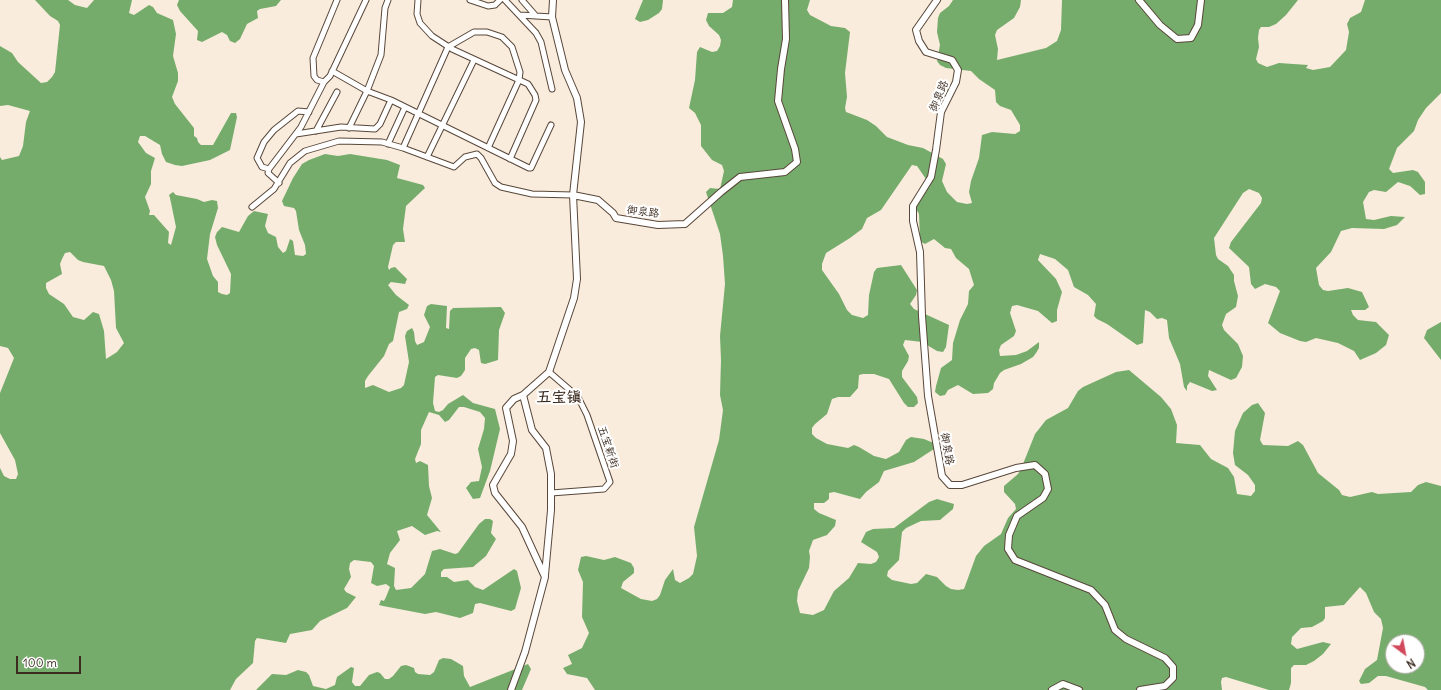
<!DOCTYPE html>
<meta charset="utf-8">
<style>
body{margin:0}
#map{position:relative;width:1441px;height:690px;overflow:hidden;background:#f9ecdc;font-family:Delius,sans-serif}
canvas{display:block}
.north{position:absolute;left:1385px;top:634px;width:40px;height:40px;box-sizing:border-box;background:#fff;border:1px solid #b1aaa5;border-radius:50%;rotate:148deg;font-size:11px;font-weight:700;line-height:16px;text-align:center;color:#3b2a1e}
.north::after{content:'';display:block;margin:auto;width:14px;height:18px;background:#d1495b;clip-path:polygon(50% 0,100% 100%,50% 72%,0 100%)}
.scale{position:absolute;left:16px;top:656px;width:65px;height:18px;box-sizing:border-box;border:2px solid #3b2a1e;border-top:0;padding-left:5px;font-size:12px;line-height:14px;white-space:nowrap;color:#3b2a1e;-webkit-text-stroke:3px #fff;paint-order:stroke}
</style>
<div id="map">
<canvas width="1441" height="690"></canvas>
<div class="north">N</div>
<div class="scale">100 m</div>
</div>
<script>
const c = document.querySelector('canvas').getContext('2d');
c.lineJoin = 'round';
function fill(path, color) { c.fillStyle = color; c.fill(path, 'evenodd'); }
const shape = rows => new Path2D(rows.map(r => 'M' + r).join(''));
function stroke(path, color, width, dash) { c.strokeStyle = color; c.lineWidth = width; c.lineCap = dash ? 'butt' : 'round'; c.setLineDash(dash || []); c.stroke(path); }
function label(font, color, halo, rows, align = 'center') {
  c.font = font + ' Delius,"LXGW WenKai TC",sans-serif'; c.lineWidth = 4; c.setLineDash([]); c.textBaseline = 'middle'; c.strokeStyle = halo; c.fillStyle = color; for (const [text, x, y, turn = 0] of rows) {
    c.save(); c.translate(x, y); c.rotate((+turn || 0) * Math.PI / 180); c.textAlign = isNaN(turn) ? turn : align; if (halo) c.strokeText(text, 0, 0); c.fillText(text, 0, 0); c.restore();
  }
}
const forest = shape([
 [35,0,68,0,75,5,87,8,94,0,132,0,129,13,134,15,149,5,153,7,157,13,173,20,176,34,173,56,178,73,178,81,172,97,175,104,194,128,194,136,197,138,198,142,201,145,213,145,231,113,236,113,237,117,230,150,210,160,182,166,175,165,166,162,162,154,160,145,145,136,140,136,138,142,146,153,155,158,151,171,151,184,145,197,150,211,149,215,154,215,169,232,168,243,171,245,176,227,170,198,169,195,173,192,176,195,197,199,204,202,212,200,217,201,218,208,210,234,207,259,213,276,218,282,218,292,222,294,227,295,230,293,231,274,217,245,215,237,217,232,222,227,239,232,248,216,254,211,268,214,265,226,268,233,276,237,278,247,283,253,286,251,290,239,293,241,295,255,303,256,306,254,305,245,299,230,296,211,294,208,284,206,282,201,293,178,302,164,309,160,325,154,338,156,350,154,387,160,400,165,397,178,423,185,425,188,406,206,403,229,405,242,396,242,393,245,388,267,389,270,391,268,395,267,407,279,405,284,391,282,388,285,396,295,409,305,407,309,399,312,393,341,389,344,384,356,368,376,365,381,365,388,373,385,389,392,401,388,404,385,409,362,405,336,407,331,412,328,414,332,415,341,417,345,424,342,430,327,424,315,427,306,431,304,447,306,446,328,449,329,450,311,453,308,501,307,505,313,499,330,498,360,485,364,481,363,479,350,475,348,471,349,465,358,465,370,461,376,457,378,438,375,435,377,433,403,435,411,439,412,443,410,448,404,463,395,473,403,495,409,500,429,490,471,480,498,473,499,466,488,471,482,479,481,482,467,478,449,484,429,485,418,480,412,464,407,459,407,449,420,445,422,439,415,429,412,421,430,421,444,415,459,416,463,420,461,428,465,429,486,432,498,427,515,441,532,437,531,425,535,412,526,397,531,400,540,390,553,387,564,395,568,394,586,396,590,411,588,425,574,432,551,440,549,455,554,458,553,479,524,485,519,490,519,493,521,491,533,496,539,486,556,473,567,444,569,441,572,441,577,447,577,454,582,468,580,475,587,483,590,514,569,517,571,521,588,515,609,511,611,480,603,475,604,473,613,460,618,436,612,425,614,383,606,379,605,381,600,384,601,386,597,390,587,386,584,377,586,371,583,374,566,371,562,354,560,350,563,349,569,351,577,344,589,346,592,356,597,347,608,320,621,312,630,290,634,286,643,257,638,255,641,253,663,236,679,230,690,0,690,0,468,4,476,10,479,16,479,18,474,15,460,0,433,0,393,14,358,8,348,0,346,0,157,2,160,19,156,23,146,26,122,30,111,8,105,0,106,0,46,12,53,18,62,41,83,47,82,52,77,55,72,60,25,58,21,50,16],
 [70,252,78,260,83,262,104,266,111,280,114,291,116,328,124,343,117,352,106,359,104,331,99,314,93,312,84,320,73,317,64,304,49,294,46,288,46,283,62,274,60,264,62,259,65,253],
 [179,0,281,0,276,6,260,9,257,11,258,18,247,24,240,39,235,43,230,41,227,35,222,32,202,42,197,40,198,31,180,11,177,5],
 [643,0,663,0,662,9,659,13,648,20,640,22,635,19],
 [733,0,810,0,807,10,810,15,831,26,845,28,850,32,845,73,847,97,845,108,846,112,867,120,876,126,887,137,908,145,923,148,943,159,946,164,942,181,947,192,957,202,967,204,972,203,969,192,971,181,979,158,982,135,992,132,1015,134,1020,131,1020,125,1011,110,1000,106,996,102,995,90,979,79,971,71,946,68,940,65,937,61,940,45,937,32,938,18,940,13,949,6,953,0,1021,0,1020,7,1014,18,997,30,995,35,998,49,997,60,1046,48,1057,41,1061,30,1062,0,1298,0,1286,15,1276,24,1269,27,1261,27,1259,30,1258,38,1259,47,1256,59,1258,63,1267,67,1279,63,1308,65,1306,68,1313,70,1330,67,1346,50,1349,32,1347,24,1350,18,1361,12,1365,0,1441,0,1441,93,1426,108,1418,120,1414,131,1397,148,1389,169,1393,173,1413,170,1418,172,1425,182,1425,194,1420,195,1410,186,1398,182,1386,192,1374,190,1369,192,1363,202,1366,219,1374,220,1391,216,1405,217,1397,225,1384,229,1352,228,1341,231,1331,252,1316,268,1319,285,1323,290,1328,291,1348,288,1362,292,1369,307,1365,310,1351,310,1353,315,1358,320,1376,322,1389,335,1386,345,1376,353,1360,360,1354,351,1338,343,1316,338,1306,342,1300,341,1280,333,1268,323,1280,291,1276,287,1265,284,1255,289,1251,284,1249,267,1229,248,1231,242,1261,203,1262,198,1259,193,1249,189,1243,193,1214,238,1216,255,1218,259,1228,266,1234,275,1234,281,1238,296,1236,307,1226,314,1222,325,1224,330,1238,344,1243,356,1242,367,1236,378,1231,380,1209,370,1208,376,1217,390,1212,391,1190,382,1187,386,1187,391,1184,387,1180,364,1169,338,1167,320,1162,318,1157,319,1150,312,1145,310,1143,343,1137,345,1107,324,1097,319,1094,316,1096,304,1088,295,1074,287,1068,270,1055,259,1040,254,1038,260,1056,279,1062,292,1057,310,1057,321,1052,323,1038,311,1017,305,1012,306,1010,313,1016,331,1014,336,1001,345,999,350,1000,356,1016,355,1027,351,1039,342,1039,348,1036,353,1033,357,1021,364,1004,370,1000,373,994,383,993,389,988,393,973,394,958,385,948,390,945,395,940,396,935,392,936,386,941,368,952,360,953,343,960,320,968,304,969,291,974,285,969,269,956,258,951,249,945,248,934,239,925,244,920,241,919,214,914,205,926,185,926,179,917,166,912,165,881,210,867,218,862,229,850,238,826,253,822,264,822,270,839,294,847,310,852,315,863,318,868,315,869,295,874,272,877,268,901,265,917,290,916,295,910,304,914,309,949,325,946,347,943,352,937,351,922,342,905,340,903,345,909,356,908,361,902,371,902,377,917,397,918,403,914,407,908,407,904,403,889,379,874,374,863,374,859,375,858,388,850,397,838,397,832,399,827,414,815,424,812,428,812,434,816,438,827,444,848,448,854,445,859,447,874,456,886,459,899,452,906,440,911,437,924,439,936,444,934,449,914,462,884,471,879,482,866,492,860,499,834,492,829,493,829,499,824,503,814,503,814,509,819,513,836,520,835,526,827,535,813,540,809,551,810,557,809,568,798,591,797,601,800,613,813,615,824,610,834,591,849,578,858,563,871,564,876,562,879,557,877,552,861,542,866,532,873,529,894,528,929,502,937,499,954,504,953,509,940,520,921,521,906,528,902,532,899,560,888,571,887,576,892,580,911,584,917,583,926,574,937,577,946,586,951,589,958,590,964,589,976,556,984,546,1001,534,1008,518,1016,509,1015,504,1004,492,1004,486,1018,474,1021,469,1035,434,1046,420,1068,408,1078,391,1083,387,1116,372,1129,370,1161,397,1171,409,1177,425,1176,443,1200,445,1211,459,1228,468,1234,477,1237,494,1251,496,1255,491,1255,485,1248,475,1235,465,1233,453,1235,431,1243,413,1252,405,1258,403,1265,413,1260,440,1263,445,1288,446,1298,441,1303,445,1318,473,1339,490,1342,495,1350,497,1372,492,1378,494,1411,492,1418,485,1426,482,1441,486,1441,690,1428,690,1425,687,1386,676,1378,676,1369,683,1361,684,1359,681,1365,669,1377,660,1383,628,1381,619,1374,612,1366,593,1360,587,1344,605,1325,607,1325,618,1323,621,1312,627,1301,628,1292,637,1291,644,1297,649,1323,642,1331,644,1323,654,1314,661,1306,665,1294,665,1291,668,1291,683,1289,690,1269,690,1226,677,1222,678,1221,682,1222,690,595,690,587,678,567,674,563,668,572,664,568,655,582,648,589,633,582,617,583,582,578,570,581,557,586,556,604,560,615,557,631,563,634,568,634,573,623,582,621,588,641,599,652,601,657,599,660,595,665,580,673,569,675,580,680,583,689,578,693,574,697,556,694,527,719,440,723,410,720,395,721,360,720,336,725,284,723,256,720,234,706,192,710,188,720,189,724,171,722,165,712,160,701,146,701,125,695,113,689,108,695,80,697,52,700,47,712,52,717,51,720,46,721,40,719,35,709,26,706,20,708,13,723,13,732,7],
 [1393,642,1417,642,1417,666,1393,666],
 [1441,322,1441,360,1424,338,1427,330],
 [443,658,451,659,463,666,464,676,470,687,528,664,531,669,522,690,256,690,272,674,286,675,298,670,306,672,309,675,313,686,326,689,335,685,337,677,351,667,354,668,352,682,355,686,360,686,369,675,377,672,380,673,385,679,389,679,393,676,401,666,406,665,414,668,415,672,418,674,430,675,434,672,439,660]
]);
const minor = shape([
 [418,0,417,14,420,23,432,36,452,49,528,84,535,95,536,100,510,159],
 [470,0,488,6,495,5,500,0],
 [505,0,536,33,541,42,552,89],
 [522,0,535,15],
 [520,15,552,17],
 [332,71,367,91,391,100,529,168,531,168,551,125],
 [324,82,317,80,314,76,313,58,337,0],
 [349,128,367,91,381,55,385,8,388,0],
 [316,131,337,92],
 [296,134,341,127,375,129,380,124,391,100],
 [388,144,405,107],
 [403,148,448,47,474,32,487,32,502,37,512,47,520,72,519,80,488,148],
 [427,157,474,60],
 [269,169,262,167,257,158,264,142,274,130,298,111,309,112],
 [279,183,268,173,269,169,301,127,324,82,330,76,366,0],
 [252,207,274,189,290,163,305,151,339,141,382,142,403,148,454,167,465,157,477,154,481,158,495,183,501,187,532,194,573,195],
 [549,372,578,397,587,415,610,482,604,489,551,493]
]);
const tertiary = shape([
 [937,0,916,30,919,41,926,52,952,60,958,70,956,82,941,112,936,150,931,177,913,206,913,221,920,252,922,316,928,396,942,476,950,485,962,485,1016,468,1035,465,1045,474,1048,489,1043,498,1017,516,1009,535,1008,549,1015,560,1091,590,1105,605,1115,630,1126,639,1165,658,1173,667,1173,678,1165,686,1140,690],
 [1139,0,1160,25,1177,39,1191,38,1198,25,1201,0],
 [573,195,598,200,613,213,616,218,658,225,685,224,721,192,740,177,785,172,797,162,795,149,778,101,781,69,786,39,785,0],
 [523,395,532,430,546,448,551,474,551,510,545,575],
 [511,690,525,652,545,577,522,527,495,493,493,485,511,454,513,441,506,408,514,399,523,395,549,372,574,298,577,279,573,195,581,122,577,98,565,70,552,17,553,0],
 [1052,690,1063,684,1079,690]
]);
const streetNames = [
 ["御泉路",939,96,-67],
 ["御泉路",643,212,7],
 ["五宝新街",608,447,71],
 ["御泉路",947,449,80]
];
const districtNames = [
 ["五宝镇",559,398]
];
fill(forest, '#75ac6b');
stroke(minor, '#58473a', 7);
stroke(tertiary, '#58473a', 8);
stroke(minor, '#fff', 5);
stroke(tertiary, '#fff', 6);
label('11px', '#3b2a1e', '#fff', streetNames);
label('bold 15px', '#3b2a1e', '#fff', districtNames);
</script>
